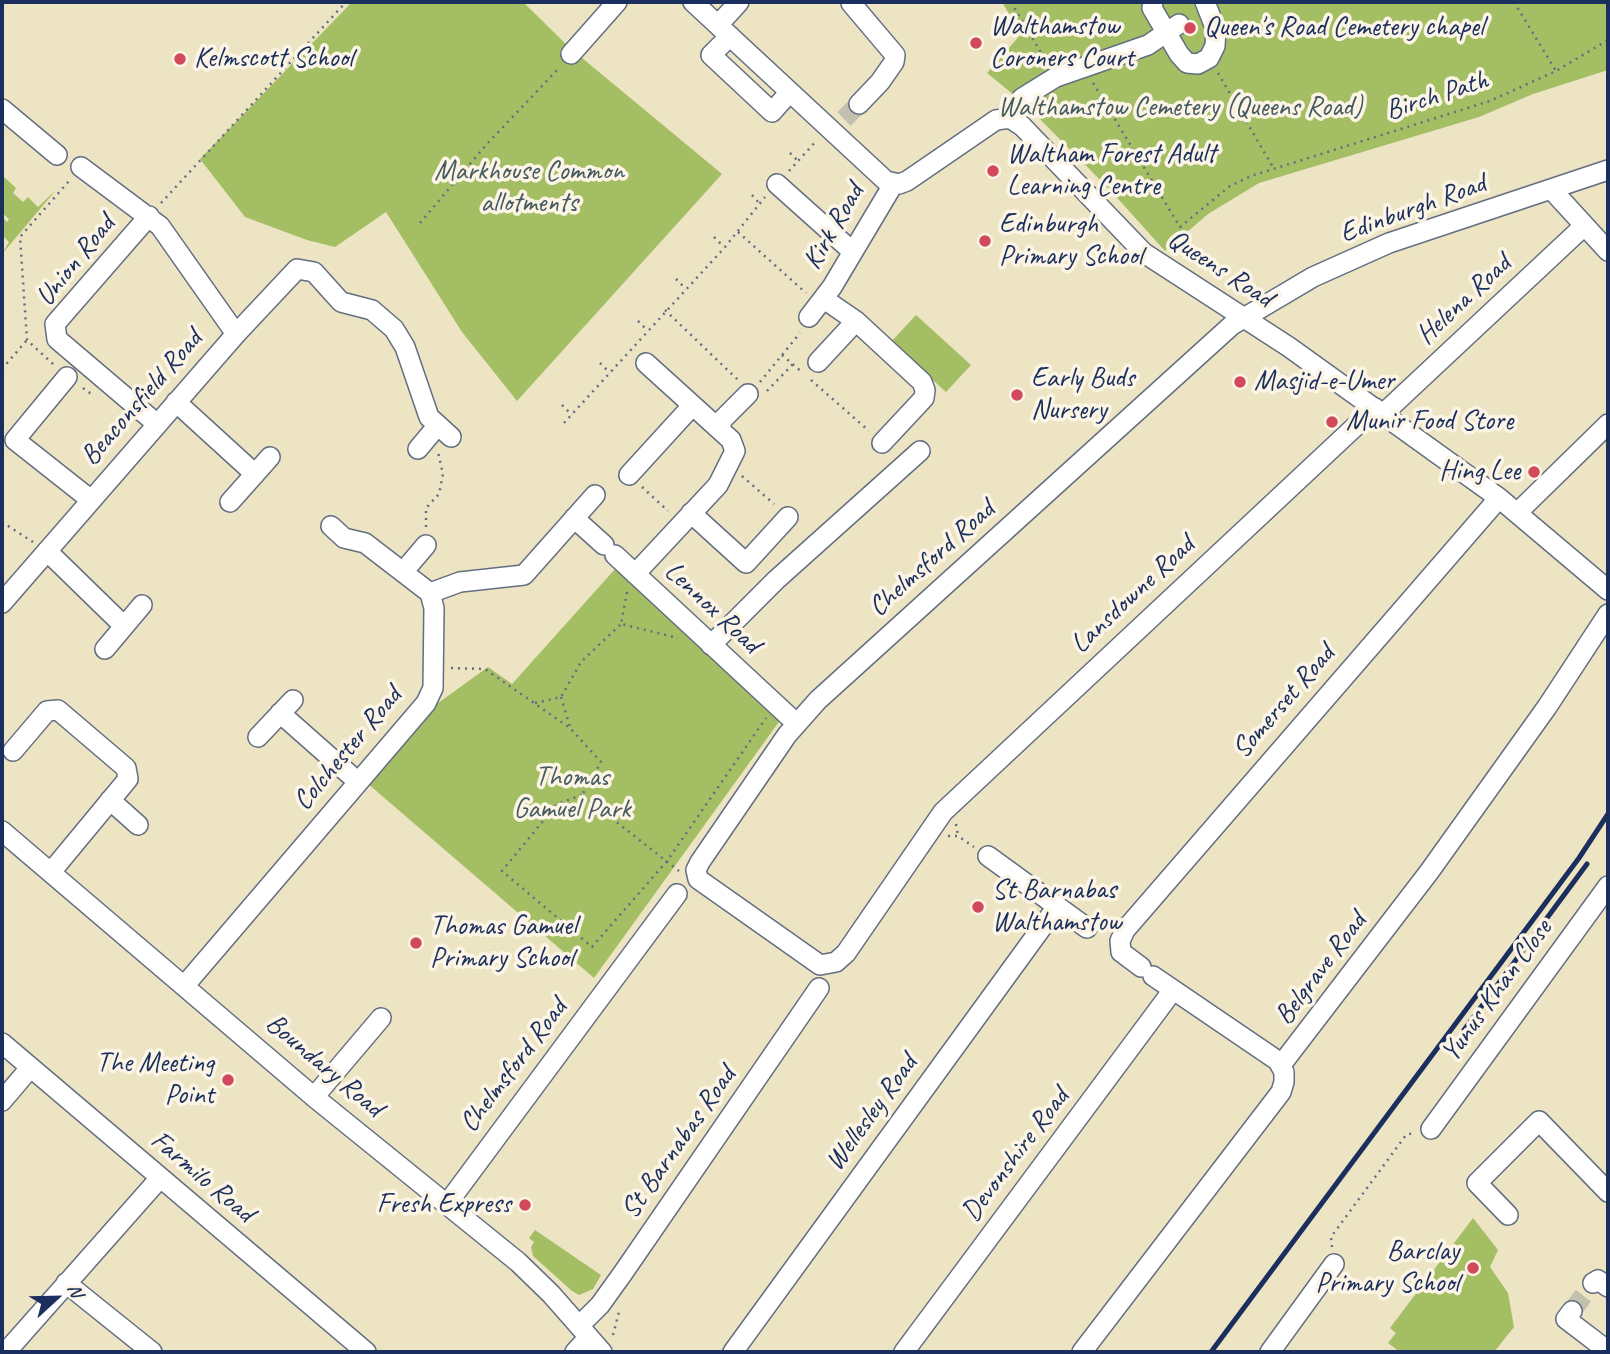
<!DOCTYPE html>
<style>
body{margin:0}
#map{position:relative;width:1610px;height:1354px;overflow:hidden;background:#ece4c3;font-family:Caveat,sans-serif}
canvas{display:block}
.frame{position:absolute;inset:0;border:4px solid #1b2f5e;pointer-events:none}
.north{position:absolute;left:21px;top:1263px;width:70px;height:70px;-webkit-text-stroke:5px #fcf5e5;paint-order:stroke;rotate:68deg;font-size:19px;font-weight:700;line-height:28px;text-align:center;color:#1b2f5e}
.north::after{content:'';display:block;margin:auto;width:24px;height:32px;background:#1b2f5e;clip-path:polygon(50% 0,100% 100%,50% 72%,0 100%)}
</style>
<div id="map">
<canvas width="1610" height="1354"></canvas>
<div class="frame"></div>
<div class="north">N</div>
</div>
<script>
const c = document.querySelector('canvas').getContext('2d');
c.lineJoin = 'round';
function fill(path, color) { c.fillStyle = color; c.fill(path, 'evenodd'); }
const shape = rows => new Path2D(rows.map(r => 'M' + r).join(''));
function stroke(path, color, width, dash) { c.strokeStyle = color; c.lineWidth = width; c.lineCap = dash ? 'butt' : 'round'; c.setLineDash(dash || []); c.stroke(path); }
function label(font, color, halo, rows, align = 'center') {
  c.font = font + ' Caveat,sans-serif'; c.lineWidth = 7; c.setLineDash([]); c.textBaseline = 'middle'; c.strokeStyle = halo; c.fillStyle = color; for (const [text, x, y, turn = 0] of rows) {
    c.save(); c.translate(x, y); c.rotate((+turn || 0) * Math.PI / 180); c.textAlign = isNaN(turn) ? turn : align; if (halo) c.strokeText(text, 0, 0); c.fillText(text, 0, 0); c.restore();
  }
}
const green = shape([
 [352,2,523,2,570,48,722,174,517,401,462,332,386,212,335,247,307,240,245,217,200,159],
 [1002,2,1608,2,1608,70,1533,94,1479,117,1259,183,1208,214,1165,251,1111,191,1025,104,987,73,1021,34],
 [2,175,16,188,13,193,23,202,28,197,38,207,56,190,2,254,9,242,2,235,2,217,7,222,9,219,2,213],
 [916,315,971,365,946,392,891,342],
 [616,568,781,719,594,978,367,783,434,706,488,667,512,684],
 [1473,1218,1498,1250,1490,1267,1508,1293,1514,1327,1494,1352,1400,1352,1388,1343,1396,1333,1390,1328],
 [535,1230,601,1275,593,1289,579,1295,572,1291,533,1256,531,1247,534,1242,529,1238]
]);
const minorTunnel = shape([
 [844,119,859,104],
 [1572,1311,1593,1283]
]);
const path = shape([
 [1011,2,1047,63],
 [1514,2,1556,71],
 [1218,73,1274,169],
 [1093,83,1180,227,1230,186,1251,176,1490,101,1556,71,1608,40],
 [790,153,798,161],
 [789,171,817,140],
 [752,195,759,203],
 [161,203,346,2],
 [420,223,486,145,560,67],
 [738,232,806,293],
 [714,237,724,247],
 [676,279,686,289],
 [665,310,738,380],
 [638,321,646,329],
 [782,355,803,373],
 [600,363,610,373],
 [53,364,27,340,20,237,69,181],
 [2,369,27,340],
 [811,380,869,431],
 [760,382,800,333],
 [83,388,94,396],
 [767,391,793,364],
 [562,405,572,415],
 [564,423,725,247,765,197],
 [742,476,774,504],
 [642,487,668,511],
 [2,522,33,542],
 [426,527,426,508,439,494,443,474,438,452],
 [627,592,621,624,678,638],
 [451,668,485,669,570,728,601,762,582,795,679,871],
 [561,697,570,727],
 [535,703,561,697,581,662,621,624],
 [582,795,557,804,502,871,592,947,667,861,766,718],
 [956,824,958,836],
 [948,836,958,836,974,847],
 [1332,1247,1331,1237,1406,1135,1413,1133],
 [613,1335,620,1308]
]);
const minor = shape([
 [693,2,886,181,899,184,907,181,996,120,1010,118,1022,126,1144,253,1289,347,1499,498,1608,590],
 [1153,2,1152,8,1179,54,1187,63,1198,64,1209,58,1215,46,1216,30,1205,2],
 [851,3,895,55,894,62,880,82,859,104],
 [718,25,739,2],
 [730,36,711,55,772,112,789,93],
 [571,54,617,2],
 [2,109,57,155],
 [1010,118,1022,98,1056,77,1148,45,1179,24],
 [81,167,160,226,236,334],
 [777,184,853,252],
 [1552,190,1608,251],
 [149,216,55,324,57,339,157,424],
 [824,299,856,321,922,382,925,390,924,398,882,443],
 [809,317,832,287,894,183],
 [818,362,856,321],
 [67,377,15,440,91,500],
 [176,402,255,474],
 [1375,408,943,812,846,953,836,962,820,965,698,879,696,870,700,862,787,735,818,700,1232,325,1313,277,1389,243,1608,170],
 [1383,414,1584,226],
 [720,430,722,420,748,394],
 [418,449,438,425],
 [629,475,692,406],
 [230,502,270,457],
 [1518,512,1608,424],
 [691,513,746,563,788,517],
 [574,518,604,545],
 [331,526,344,538,365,543,430,593],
 [47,551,124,626],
 [615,555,796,723],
 [403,572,426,545],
 [635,574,718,485,735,451,731,440,646,363],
 [2,603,236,334,297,269,314,272,341,302,372,310,394,329,405,347,429,417,451,437],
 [711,645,776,580,920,451],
 [105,649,142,605],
 [280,713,357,781],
 [258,737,293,700],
 [13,751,47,711,58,710,126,768,128,779,51,872],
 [110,800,138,825],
 [2,831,314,1097,518,1262,551,1294,602,1352],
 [988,856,1087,928],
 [1141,967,1121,952,1120,941,1125,930,1499,498],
 [185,985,426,703,433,688,434,608,430,593,460,582,524,575,595,495],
 [2,1043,366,1352],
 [1281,1065,1429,872,1547,707,1608,614],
 [314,1097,381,1018],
 [2,1101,30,1068],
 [1431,1129,1608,886],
 [447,1204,677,894],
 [1508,1215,1477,1183,1539,1121,1608,1192],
 [66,1283,152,1352],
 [1593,1283,1598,1280,1608,1287],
 [1572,1311,1566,1319,1608,1351],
 [579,1326,600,1305,623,1273,819,988],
 [6,1352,160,1178],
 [575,1352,589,1337],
 [733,1352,1056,908],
 [904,1352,1173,990],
 [1082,1352,1281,1092,1284,1082,1284,1072,1278,1061,1153,976],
 [1270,1352,1334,1264]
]);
const rail = shape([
 [1464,1030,1587,864],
 [1211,1352,1579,858,1608,814]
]);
const markers = [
 [1190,28,7,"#d1495b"],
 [976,43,7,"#d1495b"],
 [180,59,7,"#d1495b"],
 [993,171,7,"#d1495b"],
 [985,241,7,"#d1495b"],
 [1240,382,7,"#d1495b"],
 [1017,395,7,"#d1495b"],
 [1332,422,7,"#d1495b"],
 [1534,472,7,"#d1495b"],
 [978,907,7,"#d1495b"],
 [416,943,7,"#d1495b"],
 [228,1080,7,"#d1495b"],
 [525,1205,7,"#d1495b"],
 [1473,1268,7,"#d1495b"]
];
const poiNames = [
 ["Walthamstow",990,27],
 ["Coroners Court",990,59],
 ["Queen's Road Cemetery chapel",1204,28],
 ["Kelmscott School",194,59],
 ["Waltham Forest Adult",1007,155],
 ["Learning Centre",1007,187],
 ["Edinburgh",999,225],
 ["Primary School",999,257],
 ["Early Buds",1031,379],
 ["Nursery",1031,411],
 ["Masjid-e-Umer",1254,382],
 ["Munir Food Store",1346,422],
 ["Hing Lee",1520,472,"right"],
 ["St Barnabas",992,891],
 ["Walthamstow",992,923],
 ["Thomas Gamuel",430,927],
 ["Primary School",430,959],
 ["The Meeting",214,1064,"right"],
 ["Point",214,1096,"right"],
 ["Fresh Express",511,1205,"right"],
 ["Barclay",1459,1252,"right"],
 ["Primary School",1459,1284,"right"]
];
const streetNames = [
 ["Birch Path",1437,96,-18],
 ["Edinburgh Road",1413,209,-20],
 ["Kirk Road",834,227,-60],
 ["Union Road",76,261,-51],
 ["Queens Road",1220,269,33],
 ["Helena Road",1464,300,-43],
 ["Beaconsfield Road",142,398,-49],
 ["Chelmsford Road",932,559,-42],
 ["Lansdowne Road",1133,595,-43],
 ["Lennox Road",712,608,43],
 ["Somerset Road",1284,702,-49],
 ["Colchester Road",348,749,-50],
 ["Belgrave Road",1321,969,-53],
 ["Yunus Khan Close",1497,991,-54],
 ["Boundary Road",324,1066,40],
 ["Chelmsford Road",514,1066,-53],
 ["Wellesley Road",872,1113,-54],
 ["St Barnabas Road",679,1143,-55],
 ["Devonshire Road",1016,1155,-53],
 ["Farmilo Road",202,1177,40]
];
const parkNames = [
 ["Walthamstow Cemetery (Queens Road)",1180,108],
 ["Markhouse Common",529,172],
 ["allotments",529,204],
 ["Thomas",572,778],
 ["Gamuel Park",572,810]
];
fill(green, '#a4be64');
stroke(minorTunnel, '#c2c0af', 19, [19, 10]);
stroke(minor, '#646e81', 22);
stroke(path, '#646e81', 2.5, [2, 5]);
stroke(minor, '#fff', 19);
stroke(rail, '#1b2f5e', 5);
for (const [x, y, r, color] of markers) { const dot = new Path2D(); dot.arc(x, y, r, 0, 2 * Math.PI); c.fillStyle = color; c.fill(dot); stroke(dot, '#fcf5e5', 2.5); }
label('28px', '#1b2f5e', '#fcf5e5', poiNames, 'left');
label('28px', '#1b2f5e', '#fcf5e5', streetNames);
label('28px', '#445a60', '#fcf5e5', parkNames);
</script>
